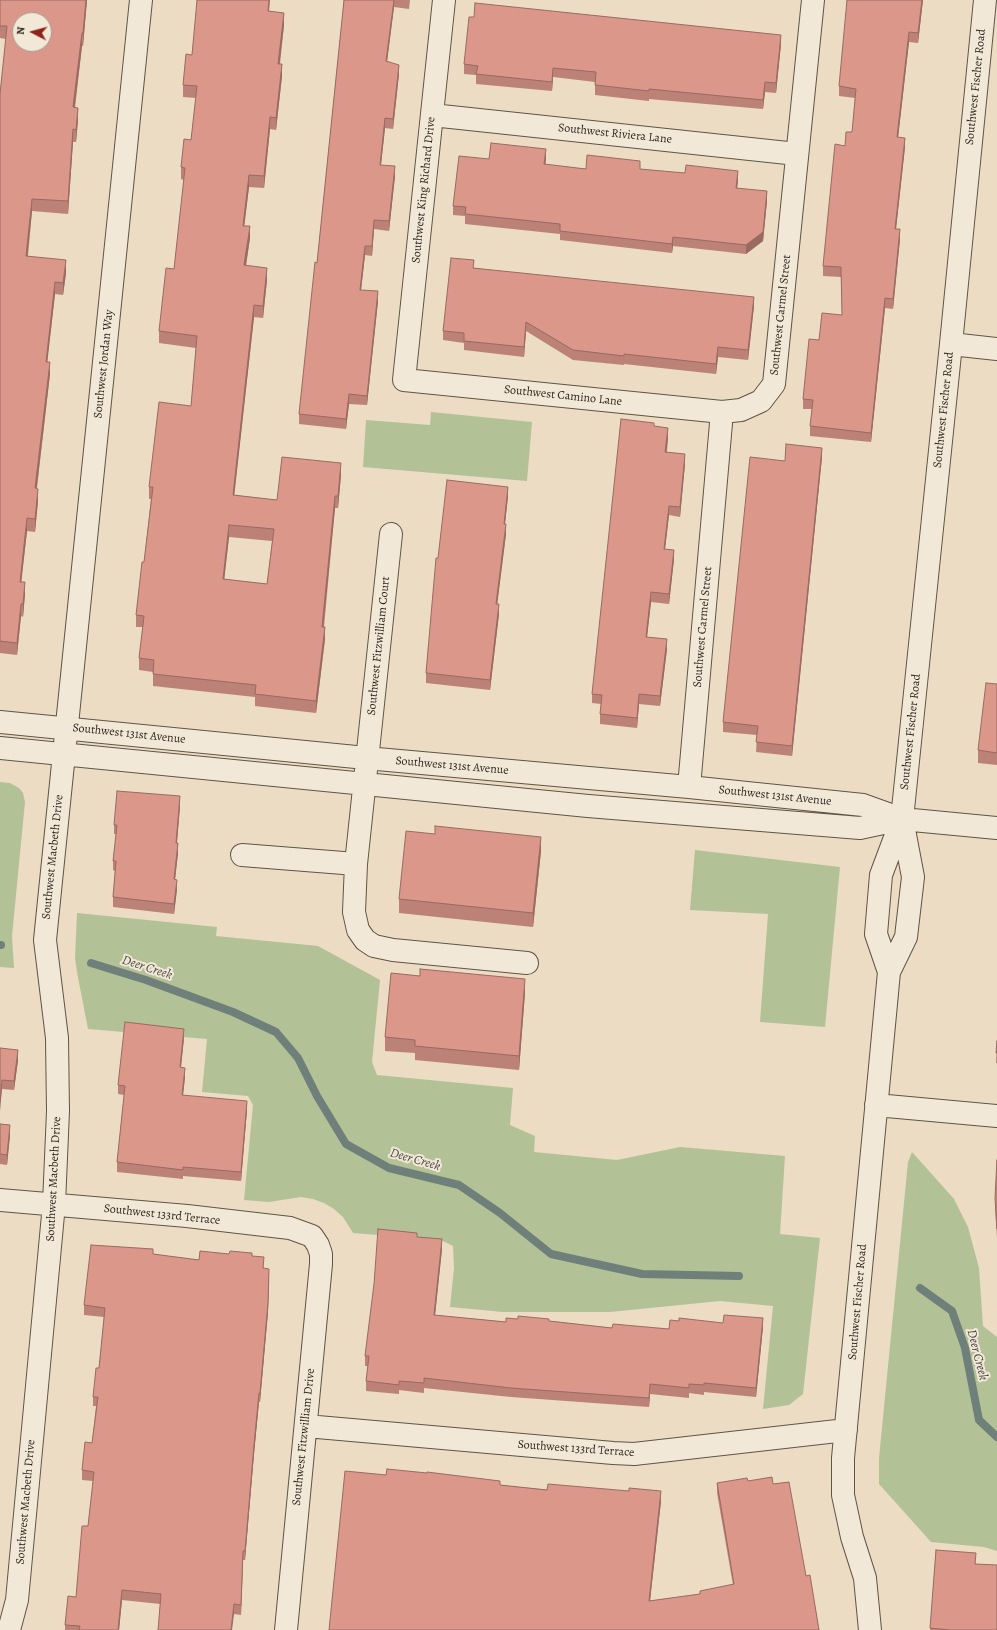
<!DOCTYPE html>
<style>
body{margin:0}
#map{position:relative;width:997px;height:1630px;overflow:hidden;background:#ebdcc3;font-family:Alegreya,serif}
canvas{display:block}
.north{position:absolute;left:12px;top:12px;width:40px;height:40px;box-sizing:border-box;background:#f2e8d8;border:1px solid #a59a8e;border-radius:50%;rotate:276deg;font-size:11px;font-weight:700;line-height:16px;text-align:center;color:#31261e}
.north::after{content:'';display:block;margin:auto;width:14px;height:18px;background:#8f2418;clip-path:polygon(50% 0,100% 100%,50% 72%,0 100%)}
</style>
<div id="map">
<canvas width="997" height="1630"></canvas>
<div class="north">N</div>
</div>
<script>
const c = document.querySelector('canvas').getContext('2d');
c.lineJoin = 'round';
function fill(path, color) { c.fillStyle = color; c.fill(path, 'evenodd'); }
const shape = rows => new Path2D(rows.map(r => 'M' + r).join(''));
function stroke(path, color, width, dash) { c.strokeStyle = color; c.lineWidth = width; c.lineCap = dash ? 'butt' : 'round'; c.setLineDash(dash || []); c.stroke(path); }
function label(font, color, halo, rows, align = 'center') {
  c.font = font + ' Alegreya,serif'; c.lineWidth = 4; c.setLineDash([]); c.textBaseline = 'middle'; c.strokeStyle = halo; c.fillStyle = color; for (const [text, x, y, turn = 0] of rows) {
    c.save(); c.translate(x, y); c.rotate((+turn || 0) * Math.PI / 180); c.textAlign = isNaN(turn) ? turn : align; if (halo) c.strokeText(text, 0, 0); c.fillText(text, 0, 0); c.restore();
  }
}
const green = shape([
 [431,412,532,422,527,481,363,467,366,420,430,425],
 [0,782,10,783,19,788,23,793,25,802,12,936,14,968,0,967],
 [695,850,840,867,825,1027,760,1022,768,914,690,910],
 [77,913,217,927,216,936,318,946,380,980,372,1062,377,1075,513,1088,510,1125,535,1136,534,1152,617,1160,680,1147,785,1156,780,1234,820,1238,803,1394,789,1405,763,1409,773,1306,720,1301,610,1312,503,1312,450,1307,454,1268,453,1246,441,1240,353,1233,343,1217,334,1209,324,1203,313,1199,301,1197,269,1202,244,1200,253,1105,248,1096,202,1092,207,1039,88,1029,77,972,75,958],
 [912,1152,954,1199,968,1227,979,1268,983,1326,997,1337,997,1551,984,1547,931,1542,879,1484,879,1458,908,1162]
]);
const stream = shape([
 [0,945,1,945],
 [91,963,146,980,233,1012,276,1032,298,1058,317,1096,346,1144,389,1168,459,1185,500,1213,551,1254,642,1274,739,1276],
 [920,1288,952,1311,965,1348,979,1420,997,1437]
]);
const minor = shape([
 [444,0,404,380,722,412],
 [432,115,797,154],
 [951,344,997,349],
 [391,534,356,864,354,912,358,930,365,940,374,946,393,950,527,963],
 [0,722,366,758,689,787,863,805,902,819,997,828],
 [0,748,588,806,860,828,902,819],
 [689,787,722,412,741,410,761,401,774,384,813,0],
 [242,855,356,864],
 [889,972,876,934,881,875,902,819,951,344,985,0],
 [876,1105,997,1116],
 [0,1200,187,1216,290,1228,312,1236,318,1245,321,1254,321,1264,286,1630],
 [306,1426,613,1453,634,1454,846,1430],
 [9,1630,17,1600,54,1204,58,1111,57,1038,45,940,141,0],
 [870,1630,865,1578,852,1537,843,1495,843,1458,889,972,906,937,913,877,902,819]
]);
const wall = shape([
 [0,0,87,0,83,46,82,46,75,108,78,120,76,142,73,142,68,214,32,211,28,256,66,273,63,295,55,294,47,362,50,374,37,488,38,501,35,532,27,531,21,582,25,594,23,617,21,616,17,655,0,653,0,94,6,39,0,38],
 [344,0,410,0,409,9,394,7,387,61,399,74,393,129,385,128,381,165,395,176,389,231,374,229,372,256,365,255,361,290,378,301,367,405,349,404,346,429,299,424,299,414,317,263],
 [923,0,918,43,909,42,898,137,905,147,896,229,900,239,893,309,885,308,871,442,810,436,810,426,812,409,803,409,803,399,819,340,842,315,841,277,823,276,823,266,845,146,852,132,855,98,839,96,839,86],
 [269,11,284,25,280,64,282,76,276,130,270,129,264,188,249,187,244,226,250,238,246,266,267,280,263,318,254,317,234,495,277,500,341,475,338,508,335,508,324,627,325,639,316,713,255,706,255,697,153,686,153,672,139,670,139,658,143,627,136,627,136,615,144,562,151,499,149,499,149,487,191,406,196,348,159,343,159,331,174,269,184,180,181,179,181,167,191,140,196,98,183,97,183,85,192,55],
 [229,537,272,541,267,584,224,579],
 [781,44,776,93,765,92,763,109,649,99,649,101,595,95,595,82,553,77,552,91,476,84,476,75,464,74,464,64],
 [489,159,546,159,545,165,586,169,640,169,738,180,737,188,767,201,763,241,746,254,673,246,672,253,560,240,560,234,465,224,465,216,453,215,453,206],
 [474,268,754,306,748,360,718,357,716,374,624,364,624,365,573,360,526,331,524,357,464,350,464,343,443,340,443,331],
 [654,426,668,438,667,452,685,464,680,517,669,515,665,549,674,559,669,604,651,602,647,637,667,649,660,706,639,704,637,728,600,724,600,714,601,704,592,703,592,694],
 [822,457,792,756,756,752,757,735,723,732,723,722,785,461],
 [508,496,505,524,506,534,497,604,499,614,490,690,426,683,426,673,438,558],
 [997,684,997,765,978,763,978,750],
 [180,806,177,843,178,853,175,879,177,889,174,914,113,907,113,897,115,871,113,870,113,861,116,834,114,834,114,825],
 [541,851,533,927,399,913,399,899],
 [525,993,519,1070,415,1060,415,1053,385,1051,385,1037],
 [184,1038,181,1067,185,1077,183,1095,247,1110,241,1181,183,1176,183,1179,117,1172,117,1162,124,1095,118,1094,118,1085],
 [997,1041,997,1063,996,1063],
 [0,1048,18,1060,14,1090,2,1089],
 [0,1124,10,1135,7,1165,0,1164],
 [997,1160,997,1238,995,1208],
 [417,1237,442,1249,435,1315,506,1322,549,1321,612,1328,669,1329,763,1327,756,1397,704,1392,704,1395,689,1393,689,1398,650,1394,649,1407,511,1397,424,1388,424,1393,399,1390,399,1394,366,1391,366,1381,368,1366,365,1366,365,1356],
 [153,1254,199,1260,252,1256,264,1268,269,1278,268,1312,260,1402,259,1402,254,1454,245,1560,243,1560,241,1615,160,1604,122,1600,119,1630,65,1630,65,1625,76,1597,88,1526,93,1481,82,1480,82,1470,92,1443,96,1406,93,1406,93,1397,99,1368,104,1317,84,1315,84,1305],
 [386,1475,500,1485,661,1501,650,1601,700,1594,700,1591,733,1585,717,1493,717,1483,748,1481,773,1484,806,1576,819,1630,329,1630],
 [936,1550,976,1564,997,1630,930,1630]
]);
const shadedWall = shape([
 [86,0,87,0,83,46,83,33],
 [269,0,270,0,268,23,268,11],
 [394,0,394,7,386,70,386,61],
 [922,0,923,0,918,43,918,33],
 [284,13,284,25,278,76,278,64],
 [909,32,909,42,897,147,897,137],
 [82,33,82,46,73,120,73,107],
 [781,35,781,44,776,93,776,83],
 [282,64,282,76,276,130,276,118],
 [399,65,399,74,393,129,393,119],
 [553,68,553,77,552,91,552,82],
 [765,82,765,92,763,109,763,100],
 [78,108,78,120,76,142,76,130],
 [270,117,270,129,264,188,264,176],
 [385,118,385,128,380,174,380,165],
 [73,129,73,142,68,214,68,201],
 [905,138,905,147,895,238,895,229],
 [546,149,546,159,544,174,544,164],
 [395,166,395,176,389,231,389,221],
 [738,171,738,180,736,198,736,188],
 [249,175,249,187,243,237,243,226],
 [767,191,767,201,763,241,746,254,746,245],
 [32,199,32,211,26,269,26,256],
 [374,220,374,229,372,256,372,246],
 [250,226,250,238,244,277,244,265],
 [900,229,900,239,893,309,893,299],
 [673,237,673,246,672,253,672,244],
 [365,246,365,255,360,299,360,290],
 [66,260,66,273,63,295,63,283],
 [267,268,267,280,263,318,263,306],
 [55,282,55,294,46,374,46,362],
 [378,291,378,301,367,405,367,396],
 [754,297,754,306,748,360,748,350],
 [885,298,885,308,871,442,871,433],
 [254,305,254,317,233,507,233,495],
 [526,322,526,331,524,357,524,347],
 [718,347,718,357,716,374,716,364],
 [50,362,50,374,35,501,35,488],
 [349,394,349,404,346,429,346,419],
 [668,428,668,438,665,462,665,452],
 [822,448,822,457,792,756,792,746],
 [685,454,685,464,680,517,680,507],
 [341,463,341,475,338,508,338,496],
 [508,487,508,496,504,533,504,524],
 [38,489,38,501,35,532,35,519],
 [335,496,335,508,322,639,322,627],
 [669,506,669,515,664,558,664,549],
 [27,518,27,531,20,594,20,582],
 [506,524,506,534,496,614,496,604],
 [229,525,229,537,223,591,223,579],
 [674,550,674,559,669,604,669,594],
 [25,582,25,594,23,617,23,604],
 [651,592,651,602,646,646,646,637],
 [21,604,21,616,17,655,17,643],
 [499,604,499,614,490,690,490,680],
 [325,627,325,639,316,713,316,701],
 [667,639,667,649,660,706,660,696],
 [639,694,639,704,637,728,637,718],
 [180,796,180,806,176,853,176,843],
 [541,837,541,851,533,927,533,913],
 [178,843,178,853,174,889,174,879],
 [177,880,177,889,174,914,174,904],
 [525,979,525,993,519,1070,519,1056],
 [184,1029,184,1038,180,1076,180,1067],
 [18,1050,18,1060,14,1090,14,1081],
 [185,1068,185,1077,182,1104,182,1095],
 [2,1080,2,1089,0,1111,0,1101],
 [247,1101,247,1110,241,1181,241,1172],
 [10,1125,10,1135,7,1165,7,1155],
 [442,1239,442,1249,434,1325,434,1315],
 [269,1269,268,1312,260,1402,260,1393],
 [763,1318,763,1327,756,1397,756,1388],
 [650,1384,650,1394,649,1407,649,1398],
 [259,1393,259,1402,254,1454,245,1560,245,1551,254,1445],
 [661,1491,661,1501,649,1610,649,1601],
 [243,1551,243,1560,241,1615,241,1605],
 [122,1590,122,1600,119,1630,118,1630],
 [234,1604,234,1614,232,1630,231,1630]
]);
const building = shape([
 [0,0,86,0,83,33,82,33,73,107,78,108,76,130,73,129,68,201,32,199,26,256,66,260,63,283,55,282,46,362,50,362,35,488,38,489,35,519,27,518,20,582,25,582,23,604,21,604,17,643,0,641,0,94,7,26,0,26,0,0],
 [20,20,44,20,44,44,20,44,20,20],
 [197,0,269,0,268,11,284,13,278,64,282,64,276,118,270,117,264,176,249,175,243,226,250,226,244,265,267,268,263,306,254,305,233,495,277,500,282,457,341,463,338,496,335,496,322,627,325,627,316,701,255,694,256,685,153,674,154,660,139,658,144,616,136,615,142,562,144,562,153,487,149,487,159,402,191,406,197,336,159,331,166,268,174,269,185,168,181,167,184,139,191,140,197,86,183,85,186,54,192,55,197,0],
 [229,525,274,529,267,584,223,579,229,525],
 [344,0,394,0,386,61,399,65,393,119,385,118,380,165,395,166,389,221,374,220,372,246,365,246,360,290,378,291,367,396,349,394,346,419,299,414,315,262,317,263,344,0],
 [847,0,922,0,918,33,909,32,897,137,905,138,895,229,900,229,893,299,885,298,871,433,810,426,813,400,803,399,809,339,819,340,822,313,842,315,841,267,823,266,835,144,845,146,846,132,852,132,856,89,839,86,847,0],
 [475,3,781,35,776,83,765,82,763,100,649,89,649,91,595,85,596,72,553,68,552,82,476,74,478,66,464,64,469,17,474,17,475,3],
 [491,143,546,149,544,164,586,169,587,155,640,161,640,169,685,173,686,165,738,171,736,188,767,191,763,232,746,245,673,237,672,244,560,231,560,224,465,214,466,207,453,206,459,156,489,159,491,143],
 [451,258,474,260,473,268,754,297,748,350,718,347,716,364,624,354,624,356,573,350,526,322,524,347,464,341,464,333,443,331,451,258],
 [621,419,654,423,654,426,668,428,665,452,685,454,680,507,669,506,664,549,674,550,669,594,651,592,646,637,667,639,660,696,639,694,637,718,600,714,602,695,592,694,621,419],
 [786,444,822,448,792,746,756,742,758,726,723,722,750,457,785,461,786,444],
 [447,480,508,487,504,524,506,524,496,604,499,604,490,680,426,673,436,558,438,558,447,480],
 [986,683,997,684,997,753,978,750,986,683],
 [117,791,180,796,176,843,178,843,174,879,177,880,174,904,113,897,116,861,113,861,117,825,114,825,117,791],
 [435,826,541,837,533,913,399,899,406,831,435,834,435,826],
 [420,969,525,979,519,1056,415,1046,415,1040,385,1037,391,973,420,976,420,969],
 [125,1022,184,1029,180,1067,185,1068,182,1095,247,1101,241,1172,183,1167,183,1170,117,1162,125,1086,118,1085,125,1022],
 [997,1041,997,1053,996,1053,997,1041],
 [0,1048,18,1050,14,1081,2,1080,0,1101,0,1048],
 [0,1124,10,1125,7,1155,0,1154,0,1124],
 [997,1160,997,1229,995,1198,997,1160],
 [378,1229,417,1233,417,1237,442,1239,434,1315,506,1322,506,1318,518,1319,518,1316,549,1319,549,1321,612,1328,613,1324,669,1329,670,1320,679,1321,679,1318,723,1323,724,1315,763,1318,756,1388,704,1383,704,1385,689,1384,689,1388,650,1384,649,1398,511,1388,424,1378,424,1383,399,1381,399,1385,366,1381,369,1356,365,1356,374,1284,378,1229],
 [91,1245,153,1249,153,1254,199,1260,200,1251,229,1254,230,1251,252,1253,252,1256,264,1257,263,1268,269,1269,268,1303,260,1393,259,1393,254,1445,245,1551,243,1551,241,1605,234,1604,231,1630,158,1630,161,1594,122,1590,118,1630,79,1630,80,1626,65,1625,68,1596,76,1597,82,1526,88,1526,94,1472,82,1470,85,1442,92,1443,98,1397,93,1397,96,1368,99,1368,105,1308,84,1305,91,1245],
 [387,1469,427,1473,427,1472,500,1481,500,1485,547,1490,548,1484,629,1491,629,1488,661,1491,649,1601,700,1594,700,1591,734,1584,717,1483,747,1478,748,1481,772,1477,773,1484,789,1482,806,1576,810,1575,819,1630,329,1630,345,1471,386,1475,387,1469],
 [936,1550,976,1553,975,1564,997,1565,997,1630,950,1630,930,1628,936,1550]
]);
const streetNames = [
 ["Southwest Fischer Road",976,87,-84],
 ["Southwest Riviera Lane",615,134,6],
 ["Southwest King Richard Drive",424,190,-84],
 ["Southwest Carmel Street",781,315,-84],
 ["Southwest Jordan Way",104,364,-84],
 ["Southwest Camino Lane",563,396,6],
 ["Southwest Fischer Road",944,410,-84],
 ["Southwest Carmel Street",703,627,-85],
 ["Southwest Fitzwilliam Court",379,646,-84],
 ["Southwest Fischer Road",911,732,-84],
 ["Southwest 131st Avenue",129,734,6],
 ["Southwest 131st Avenue",452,766,5],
 ["Southwest 131st Avenue",775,796,6],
 ["Southwest Macbeth Drive",53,857,-84],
 ["Southwest Macbeth Drive",54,1179,-87],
 ["Southwest 133rd Terrace",162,1215,6],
 ["Southwest Fischer Road",858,1302,-85],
 ["Southwest Fitzwilliam Drive",304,1437,-84],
 ["Southwest 133rd Terrace",576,1449,4],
 ["Southwest Macbeth Drive",26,1502,-85]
];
const waterNames = [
 ["Deer Creek",147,968,18],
 ["Deer Creek",415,1160,16],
 ["Deer Creek",977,1355,76]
];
fill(green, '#b3c196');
stroke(stream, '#6f7f79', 8);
stroke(minor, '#605447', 24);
stroke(minor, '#f2e8d8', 22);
fill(wall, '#bc8277');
fill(shadedWall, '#996a61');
fill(building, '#db978a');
stroke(building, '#996a61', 1);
label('12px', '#31261e', '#f2e8d8', streetNames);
label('italic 13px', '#4b4b44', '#f2e8d8', waterNames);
</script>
